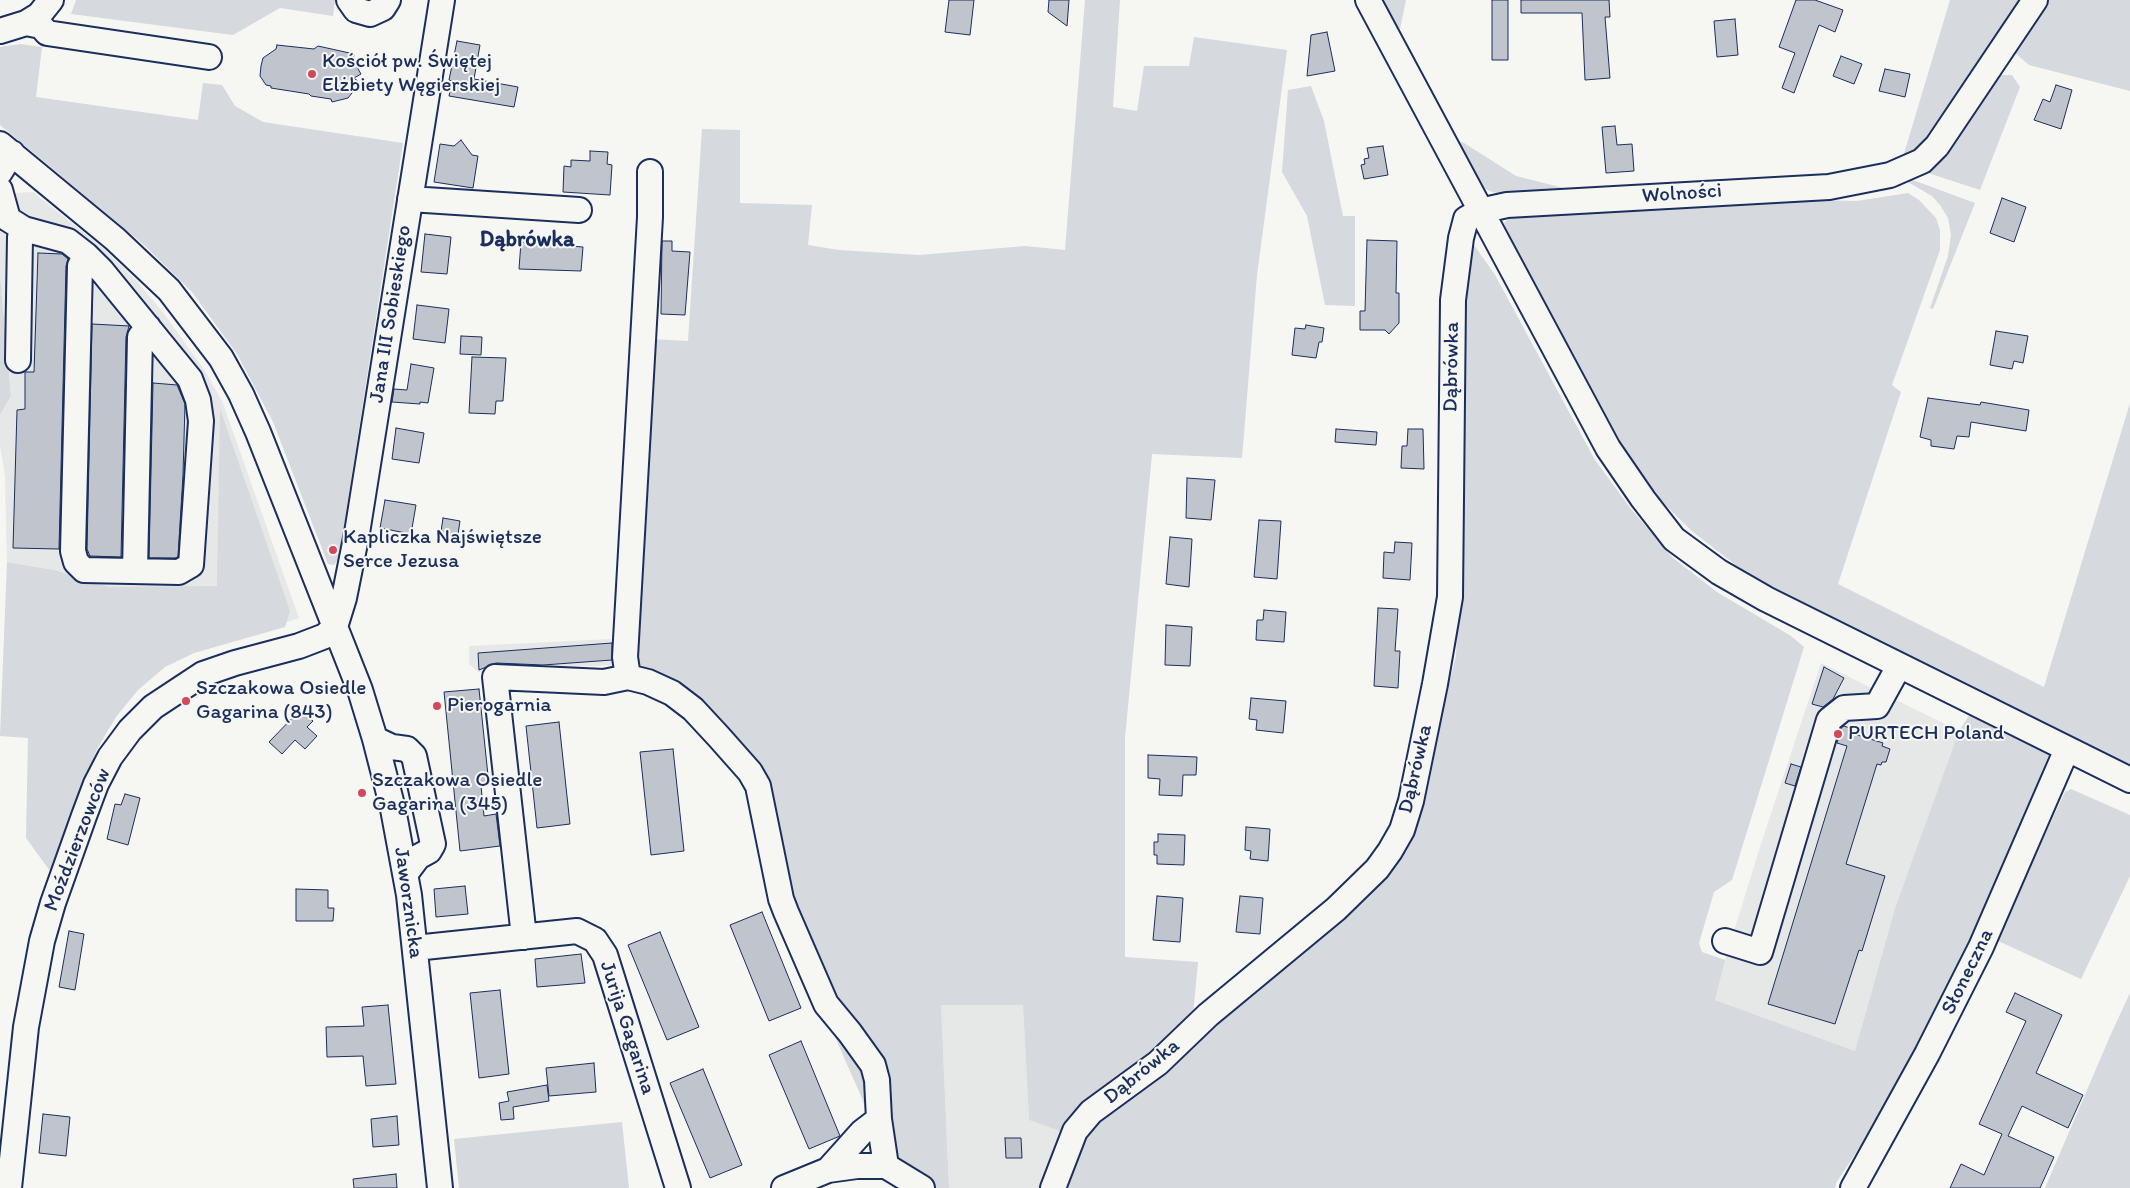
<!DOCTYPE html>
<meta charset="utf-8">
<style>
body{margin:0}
canvas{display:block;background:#f6f6f2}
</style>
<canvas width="2130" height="1188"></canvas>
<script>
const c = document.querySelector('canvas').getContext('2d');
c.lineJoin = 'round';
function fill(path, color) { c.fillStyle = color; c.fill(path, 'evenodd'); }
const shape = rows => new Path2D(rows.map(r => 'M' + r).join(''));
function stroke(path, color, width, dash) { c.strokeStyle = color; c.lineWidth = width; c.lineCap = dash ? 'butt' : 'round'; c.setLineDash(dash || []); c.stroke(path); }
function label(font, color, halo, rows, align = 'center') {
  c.font = font + ' Itim,sans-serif'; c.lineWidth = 4; c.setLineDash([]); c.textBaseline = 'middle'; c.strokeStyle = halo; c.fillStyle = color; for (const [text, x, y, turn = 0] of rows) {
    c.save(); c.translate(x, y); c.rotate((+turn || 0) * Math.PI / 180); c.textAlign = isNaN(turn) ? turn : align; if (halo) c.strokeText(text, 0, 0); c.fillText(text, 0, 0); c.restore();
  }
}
const built = shape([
 [33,192,102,247,137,281,165,315,205,371,222,401,299,618,90,685,54,570,7,562,5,476,0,445,0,415,11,396,0,275,0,194],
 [611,639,612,665,478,672,469,664,469,646],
 [1821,663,1959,731,1895,908,1855,1051,1715,1000,1725,960,1760,847],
 [1023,1004,1029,1120,1065,1133,1045,1188,949,1188,941,1005]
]);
const green = shape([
 [76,0,335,0,333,16,280,8,233,35,71,14],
 [1085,0,1120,0,1113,107,1137,111,1144,66,1189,66,1194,37,1287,50,1257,275,1242,458,1152,454,1125,738,1125,957,1198,962,1193,1015,1065,1133,1029,1120,1023,1005,941,1005,949,1188,894,1188,861,1096,781,915,769,798,698,700,635,664,651,339,688,341,702,129,740,130,740,203,812,205,808,245,839,250,919,255,1025,246,1065,250],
 [1382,0,1406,0,1400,29,1389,12],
 [1950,0,2023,0,1926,145,1903,157],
 [2048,0,2130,0,2130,91,2029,65,2013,51],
 [20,44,42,47,36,97,198,120,203,83,222,85,235,106,263,122,403,143,339,558,334,565,328,564,273,422,237,354,192,292,143,244,0,125,0,47],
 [1997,75,2012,75,2020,87,1980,190,1922,171],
 [1311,86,1324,121,1343,216,1355,216,1355,306,1325,305,1307,216,1282,172,1288,90],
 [1457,141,1464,143,1516,176,1568,189,1512,195,1492,192,1483,188],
 [1910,179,1975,203,1933,309,1930,308,1948,256,1951,235,1948,218,1940,205,1932,196,1906,181],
 [1908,193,1919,200,1936,218,1940,230,1940,250,1892,385,1901,392,1838,584,2044,687,2130,403,2130,766,1970,688,1750,576,1693,532,1639,479,1579,372,1508,237,1504,223,1514,214,1643,210,1812,200,1857,201],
 [1472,242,1495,275,1595,460,1631,509,1673,558,1717,592,1791,636,1804,647,1732,880,1714,892,1699,943,1702,952,1725,960,1715,1000,1855,1051,1895,908,1959,731,1970,714,2049,754,2042,771,2049,776,1924,1049,1836,1183,1835,1188,1061,1188,1089,1125,1412,831,1456,656,1462,513,1463,303],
 [0,275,11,396,0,415],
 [220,409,290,611,285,627,194,653,165,667,138,690,116,717,97,749,50,871,26,838,28,738,0,736,7,562,54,570,109,587,217,586],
 [2071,789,2130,815,2130,876,2081,979,1996,940,2065,792],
 [2130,993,2130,1188,2045,1188,2111,1034],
 [622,1122,629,1188,459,1188,454,1139]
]);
const building = shape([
 [949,0,974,0,970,35,945,32,949,0],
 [1049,0,1069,0,1067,26,1048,12,1049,0],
 [1492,0,1508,0,1508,60,1492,60,1492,0],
 [1521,0,1609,0,1610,17,1605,17,1610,78,1585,80,1582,13,1521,13,1521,0],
 [1796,0,1815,0,1843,10,1835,32,1819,25,1794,93,1782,88,1795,53,1779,47,1796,0],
 [1735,19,1738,55,1717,57,1714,21,1735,19],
 [1327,32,1335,71,1307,76,1311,35,1327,32],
 [457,41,480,45,474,79,518,87,514,107,449,96,452,81,449,80,457,41],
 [277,45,314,49,318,46,354,54,353,60,361,74,354,78,360,83,348,98,332,102,331,99,311,96,309,94,271,88,271,86,266,85,260,76,261,66,263,58,276,49,277,45],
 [1841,56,1862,64,1854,84,1833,76,1841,56],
 [1885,69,1910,74,1905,97,1879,91,1885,69],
 [2056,85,2072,90,2061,129,2034,120,2043,99,2050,102,2056,85],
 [1615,126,1617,145,1632,144,1634,171,1606,173,1602,127,1615,126],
 [461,140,472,155,478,156,473,188,434,182,440,144,454,146,461,140],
 [1383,146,1388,175,1364,179,1361,165,1365,164,1364,159,1369,158,1367,148,1383,146],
 [590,151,608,152,607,164,612,165,610,195,563,192,564,166,571,167,571,160,590,161,590,151],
 [2002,198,2026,207,2014,242,1990,233,2002,198],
 [425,234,451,237,447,274,421,272,425,234],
 [1367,240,1397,241,1396,293,1399,293,1399,323,1389,334,1385,330,1360,330,1360,311,1365,311,1367,240],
 [662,241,672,241,672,251,690,252,685,315,661,314,662,241],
 [521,242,583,247,581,271,519,269,521,242],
 [38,253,62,254,68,259,66,266,59,549,13,548,17,410,25,409,25,372,34,372,38,253],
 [417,305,449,309,445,343,413,339,417,305],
 [92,324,129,326,126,337,121,557,90,556,87,549,92,324],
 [1306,325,1324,328,1322,342,1319,342,1316,358,1292,355,1295,328,1305,329,1306,325],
 [1996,331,2028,336,2023,363,2014,361,2012,369,1990,365,1996,331],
 [461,336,482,337,481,355,460,354,461,336],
 [472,357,506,358,503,401,496,401,495,414,469,413,472,357],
 [411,364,434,368,428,403,420,402,420,404,392,402,394,389,407,390,411,364],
 [153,383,177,385,185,404,183,475,178,557,175,558,149,558,153,383],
 [1928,398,1980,405,1981,402,2029,410,2026,431,1971,422,1969,437,1957,436,1954,449,1931,446,1931,440,1920,437,1928,398],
 [396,428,424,433,419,463,392,459,396,428],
 [1336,429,1377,432,1376,445,1335,442,1336,429],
 [1408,429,1423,429,1424,469,1401,468,1402,446,1407,446,1408,429],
 [1187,478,1215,480,1211,520,1186,518,1187,478],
 [385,500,416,505,411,534,380,528,385,500],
 [443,518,460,521,457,541,440,539,443,518],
 [1259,520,1281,521,1277,579,1254,577,1259,520],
 [1170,537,1192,539,1189,587,1166,584,1170,537],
 [1395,542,1412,543,1410,580,1383,578,1384,552,1394,553,1395,542],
 [1378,608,1398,609,1395,651,1400,651,1398,688,1374,686,1378,608],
 [1264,610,1286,612,1284,642,1256,640,1257,620,1263,620,1264,610],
 [1166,625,1192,627,1190,666,1165,665,1166,625],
 [612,643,612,660,543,665,496,663,479,670,478,653,612,643],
 [1824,667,1844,678,1833,699,1823,707,1812,704,1824,667],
 [479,689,489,785,481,786,484,816,496,814,500,846,460,851,444,692,479,689],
 [1251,698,1286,701,1283,733,1256,730,1257,720,1249,719,1251,698],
 [300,710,313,721,307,727,317,736,305,749,295,740,282,754,269,742,300,710],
 [559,722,570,824,537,828,526,726,559,722],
 [1844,726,1852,729,1851,733,1883,743,1882,746,1890,749,1886,762,1882,762,1881,765,1877,764,1846,864,1885,876,1862,951,1859,950,1835,1024,1768,1004,1847,746,1837,743,1841,728,1844,726],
 [673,749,684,851,651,855,640,752,673,749],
 [1148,755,1197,757,1196,775,1183,775,1182,796,1159,795,1160,779,1148,778,1148,755],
 [1791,764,1801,767,1795,786,1785,783,1791,764],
 [125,794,140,798,128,845,107,839,115,804,121,805,125,794],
 [1246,827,1270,829,1268,861,1250,859,1251,851,1245,850,1246,827],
 [1158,834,1185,835,1184,865,1157,864,1157,855,1154,855,1154,842,1158,842,1158,834],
 [465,886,468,914,436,917,434,889,465,886],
 [296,889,328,890,328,908,334,908,333,921,296,921,296,889],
 [1157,896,1183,898,1180,942,1153,940,1157,896],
 [1240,896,1263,898,1260,934,1236,932,1240,896],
 [762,912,801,1008,769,1021,730,925,762,912],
 [69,931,84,934,75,990,59,987,69,931],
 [660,932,699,1027,667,1040,628,945,660,932],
 [581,954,585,983,537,987,535,959,581,954],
 [500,990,509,1074,479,1078,470,993,500,990],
 [2015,993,2062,1015,2036,1073,2083,1095,2068,1128,2022,1106,2008,1136,2054,1157,2040,1188,1950,1188,1961,1164,1984,1175,2002,1134,1979,1124,2026,1021,2006,1012,2015,993],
 [388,1005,396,1084,366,1086,363,1056,327,1057,326,1027,364,1026,362,1007,388,1005],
 [801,1041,840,1136,809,1149,769,1055,801,1041],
 [594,1063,596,1092,549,1096,546,1068,594,1063],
 [703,1069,742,1165,710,1178,670,1083,703,1069],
 [547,1085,549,1101,513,1107,514,1119,501,1120,499,1103,509,1101,507,1092,547,1085],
 [43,1114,70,1117,66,1156,39,1153,43,1114],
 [397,1116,399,1145,373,1147,371,1119,397,1116],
 [1005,1138,1021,1138,1022,1158,1006,1158,1005,1138],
 [396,1174,397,1188,354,1188,353,1179,396,1174]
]);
const minor = shape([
 [349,0,356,10,370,14,383,8,388,0],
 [1368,0,1608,448,1643,499,1674,539,1719,572,1766,599,2130,780],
 [26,23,41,26,47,33,209,57],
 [0,31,26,23,39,15,51,0],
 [0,144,115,239,169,290,221,358,241,394,258,432,360,690,375,739,393,809,409,895,440,1188],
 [0,172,12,153],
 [0,190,8,219,24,229,68,241,86,255,102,271,190,379,198,400,201,421,191,565,179,572,84,570,76,562,73,551,80,266,86,255],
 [410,199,579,210],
 [18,360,20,237,24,229],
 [135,571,140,337,148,327],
 [628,677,625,657,650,217,650,172],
 [375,739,392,747,407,749,414,756,433,844,429,851,418,857,406,873],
 [524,937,495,677,604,682,628,677,648,682,672,693,693,709,719,737,750,772,758,786,781,899,786,912,826,1004,850,1033,873,1065,877,1080,879,1119,886,1166],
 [1725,941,1760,952,1829,720,1844,708,1877,706,1899,666],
 [415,948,577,931,595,940,605,955,678,1188],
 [828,1170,857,1166,886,1166,922,1188],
 [9,1188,26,1027,42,941,53,903,84,816,96,784,110,757,130,730,153,707,203,674,235,663,299,646,325,636,335,627,344,598,357,533,442,0],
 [784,1188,828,1170,862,1132,879,1119],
 [1053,1188,1075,1131,1091,1112,1158,1063,1208,1015,1336,909,1377,869,1390,851,1402,830,1411,801,1435,684,1450,597,1453,300,1461,238,1466,219,1480,211,1507,205,1829,187,1890,175,1922,161,1937,146,2035,0],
 [1853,1188,1927,1054,1981,947,2067,749]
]);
const markers = [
 [312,74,5,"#d1495b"],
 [333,550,5,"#d1495b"],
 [186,701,5,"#d1495b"],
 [437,706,5,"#d1495b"],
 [1838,734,5,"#d1495b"],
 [362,793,5,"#d1495b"]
];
const poiNames = [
 ["Kościół pw. Świętej",322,62],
 ["Elżbiety Węgierskiej",322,86],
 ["Kapliczka Najświętsze",343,538],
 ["Serce Jezusa",343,562],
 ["Szczakowa Osiedle",196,689],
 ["Gagarina (843)",196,713],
 ["Pierogarnia",447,706],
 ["PURTECH Poland",1848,734],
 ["Szczakowa Osiedle",372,781],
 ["Gagarina (345)",372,805]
];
const streetNames = [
 ["Wolności",1682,194,-4],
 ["Jana III Sobieskiego",391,314,-81],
 ["Dąbrówka",1452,367,-89],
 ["Dąbrówka",1416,769,-77],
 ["Moździerzowców",78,840,-69],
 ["Jaworznicka",408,903,82],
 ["Słoneczna",1968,972,-64],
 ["Jurija Gagarina",627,1028,72],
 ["Dąbrówka",1142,1072,-39]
];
const neighbourhoodNames = [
 ["Dąbrówka",527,240]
];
fill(built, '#e6e7e7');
fill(green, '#d6d9dd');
fill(building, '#c0c4cd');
stroke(building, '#1b2f5e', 1);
stroke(minor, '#1b2f5e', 28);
stroke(minor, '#f6f6f2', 24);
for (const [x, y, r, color] of markers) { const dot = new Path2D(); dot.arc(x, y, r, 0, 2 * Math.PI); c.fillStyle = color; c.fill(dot); stroke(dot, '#f6f6f2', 2); }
label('21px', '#1b2f5e', '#f6f6f2', poiNames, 'left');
label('21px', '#1b2f5e', '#f6f6f2', streetNames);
label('bold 22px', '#1b2f5e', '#f6f6f2', neighbourhoodNames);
</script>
